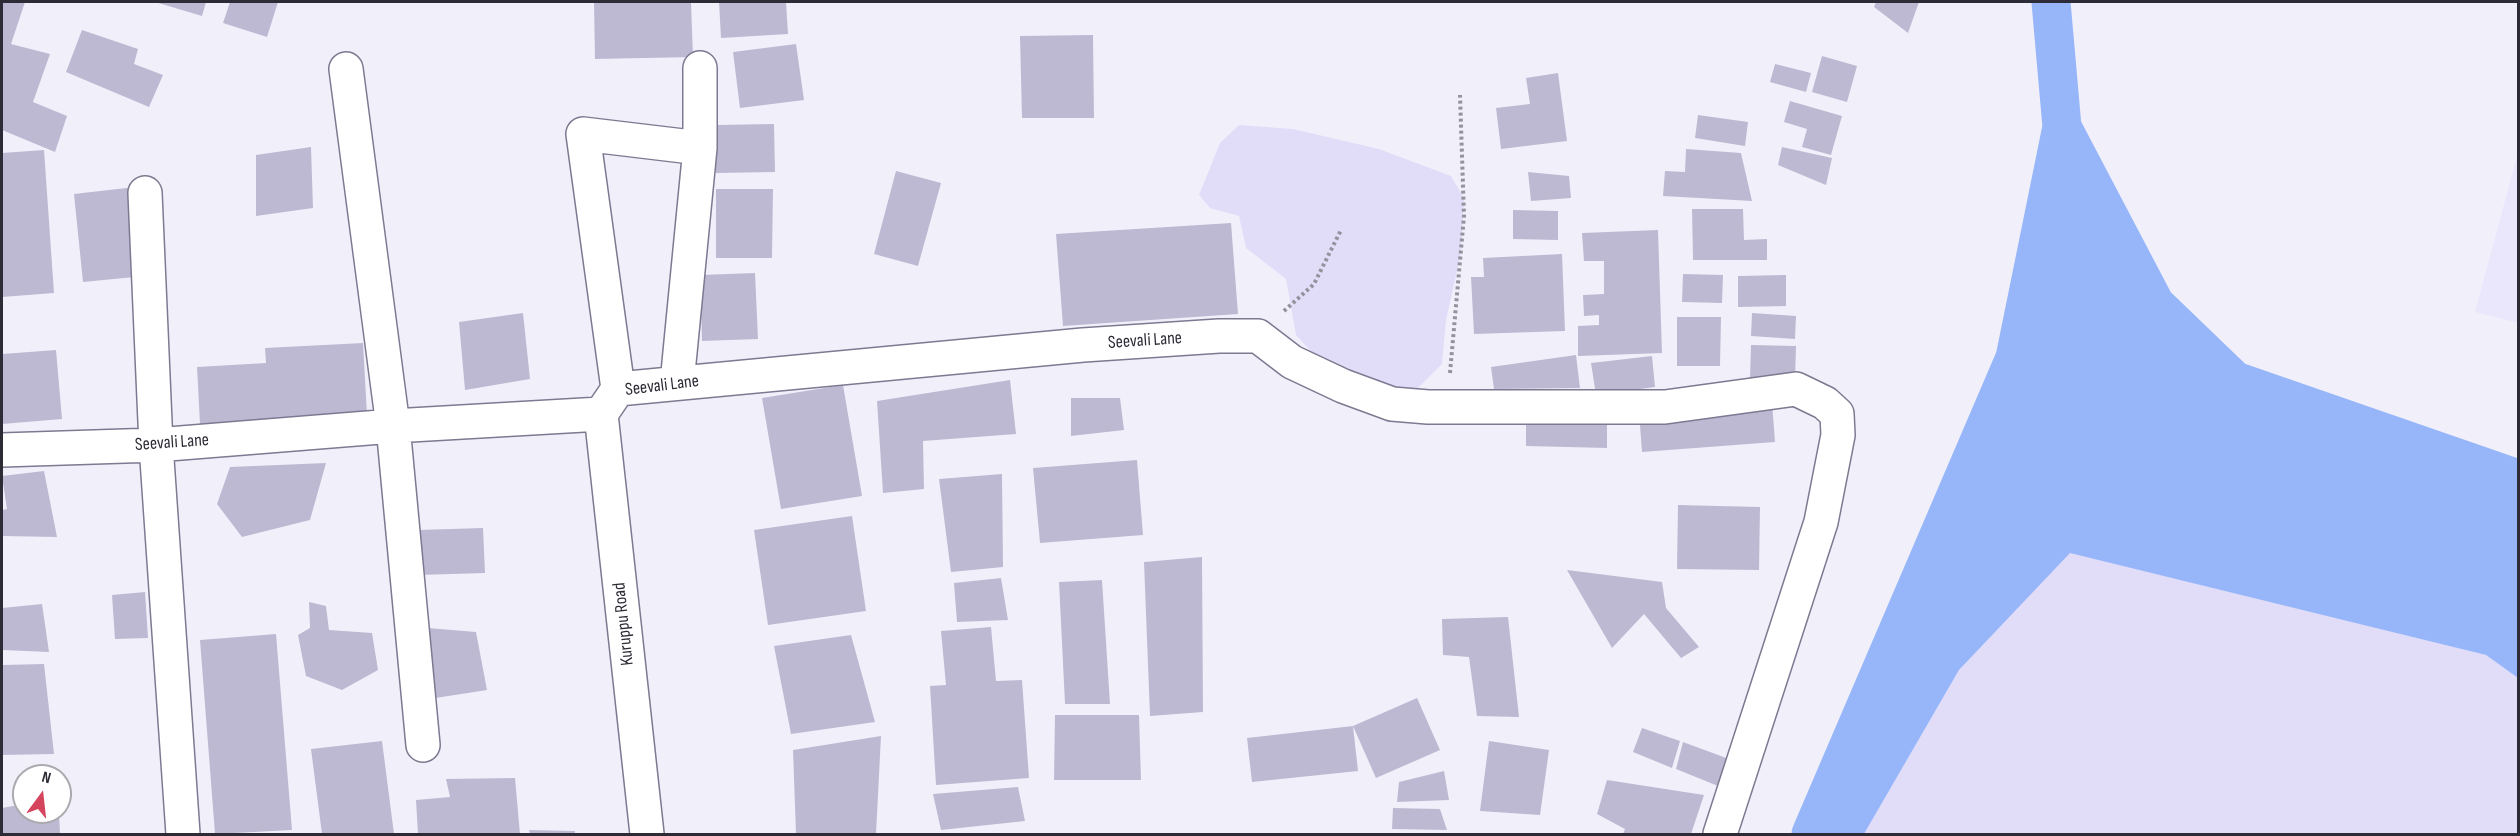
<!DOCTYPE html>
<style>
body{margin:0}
#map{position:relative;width:2520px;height:836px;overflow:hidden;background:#f1f0fa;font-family:"Sofia Sans Condensed",sans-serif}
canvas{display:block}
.frame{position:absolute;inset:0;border:3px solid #2d2c36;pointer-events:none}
.north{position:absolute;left:12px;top:764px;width:60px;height:60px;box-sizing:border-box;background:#fff;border:2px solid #ababaf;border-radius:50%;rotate:15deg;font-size:16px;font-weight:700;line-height:24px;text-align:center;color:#2d2c36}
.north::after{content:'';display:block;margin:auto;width:21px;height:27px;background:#d4445d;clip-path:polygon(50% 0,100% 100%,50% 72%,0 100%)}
</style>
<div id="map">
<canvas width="2520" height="836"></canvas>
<div class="frame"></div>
<div class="north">N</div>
</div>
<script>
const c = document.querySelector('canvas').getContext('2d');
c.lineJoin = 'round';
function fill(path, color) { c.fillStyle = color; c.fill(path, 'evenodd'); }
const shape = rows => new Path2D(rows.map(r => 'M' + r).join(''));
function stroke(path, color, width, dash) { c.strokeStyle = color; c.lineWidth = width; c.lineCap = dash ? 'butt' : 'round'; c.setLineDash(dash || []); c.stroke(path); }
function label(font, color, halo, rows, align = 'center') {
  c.font = font + ' "Sofia Sans Condensed",sans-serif'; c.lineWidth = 4.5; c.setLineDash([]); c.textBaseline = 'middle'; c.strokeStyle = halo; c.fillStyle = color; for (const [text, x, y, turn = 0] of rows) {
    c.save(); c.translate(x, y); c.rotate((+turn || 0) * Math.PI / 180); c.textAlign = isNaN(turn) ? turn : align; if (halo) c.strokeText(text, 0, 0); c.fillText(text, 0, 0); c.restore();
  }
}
const built = shape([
 [2518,152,2518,323,2475,312]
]);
const green = shape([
 [1239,125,1293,129,1379,149,1451,176,1464,198,1461,253,1446,320,1442,364,1406,400,1343,386,1296,335,1286,279,1246,248,1239,216,1210,208,1199,195,1220,143],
 [2070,552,2486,655,2518,678,2518,834,1864,834,1959,670]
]);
const water = shape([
 [2062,127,2155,304,2235,381,2518,479,2518,678,2486,655,2070,553,1959,670,1864,834,1811,834,2015,358]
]);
const canal = shape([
 [2062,127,2155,304,2235,381,2518,479],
 [1811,834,2015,358,2062,127,2051,2]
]);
const building = shape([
 [2,2,25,2,11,44,50,54,33,102,67,116,55,152,2,130],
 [155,2,206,2,202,16],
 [230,2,278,2,267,37,223,23],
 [594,2,691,2,693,57,595,59],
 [719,2,786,2,788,34,721,38],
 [1876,2,1919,2,1908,33,1874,7],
 [82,30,138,49,134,64,163,75,149,107,66,72],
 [1093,35,1094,118,1022,118,1020,36],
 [796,44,804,100,740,108,733,52],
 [1822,56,1857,66,1847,102,1812,92],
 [1775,64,1811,73,1806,92,1770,82],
 [1558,73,1567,141,1501,149,1496,108,1530,104,1526,78],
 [1790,101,1842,116,1831,155,1802,147,1807,129,1784,122],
 [1698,115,1748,122,1745,146,1695,138],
 [774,124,775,172,716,173,715,125],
 [311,147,313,208,256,216,256,155],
 [1782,147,1832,158,1826,185,1778,165],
 [1686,149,1741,153,1752,201,1663,196,1665,171,1685,172],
 [44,150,54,293,2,297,2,153],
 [896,171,941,183,918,266,874,254],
 [1528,172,1569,176,1571,198,1531,201],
 [135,187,145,276,83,282,74,194],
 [716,189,773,189,772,258,716,258],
 [1692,209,1743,209,1744,240,1767,239,1767,260,1693,260],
 [1513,210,1558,211,1558,240,1513,239],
 [1231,223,1238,314,1063,326,1056,234],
 [1658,230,1662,353,1578,356,1578,326,1599,325,1599,315,1584,316,1583,295,1604,294,1604,261,1584,261,1582,233],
 [1562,254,1565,331,1474,334,1471,277,1484,277,1483,258],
 [755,273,758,339,702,341,700,275],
 [1683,274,1723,275,1722,303,1682,302],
 [1786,275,1786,306,1738,307,1738,276],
 [523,313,530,379,465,390,459,322],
 [1752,313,1796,316,1795,339,1751,336],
 [1677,317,1721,317,1720,366,1677,366],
 [363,343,367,415,200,424,197,367,266,363,265,348],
 [1751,345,1796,346,1795,379,1750,378],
 [56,350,62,419,2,424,2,354],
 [1576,355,1580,388,1494,389,1491,367],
 [1652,356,1655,387,1596,395,1591,363],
 [1010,380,1016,434,923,441,924,489,883,493,877,401],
 [843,385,862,496,781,509,762,398],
 [1071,398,1120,398,1124,430,1071,436],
 [1772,403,1775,442,1642,452,1639,412],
 [1526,412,1607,414,1607,448,1526,446],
 [1137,460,1143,535,1040,543,1033,468],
 [326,463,310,520,242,537,217,504,230,467],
 [44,471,57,537,2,536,2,510,7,509,2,476],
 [1002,474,1003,567,951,572,939,479],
 [1678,505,1760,507,1759,570,1677,569],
 [852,516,866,611,768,625,754,530],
 [483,528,485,573,419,575,417,530],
 [1202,557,1203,712,1150,716,1144,562],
 [1567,570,1662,582,1666,608,1699,647,1681,658,1644,614,1612,648],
 [1001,578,1008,620,957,622,954,583],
 [1102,580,1110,704,1065,704,1059,582],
 [145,592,148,638,115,639,112,595],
 [309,602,326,606,329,630,372,633,378,670,342,690,306,676,298,635,310,628],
 [42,604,49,652,2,650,2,608],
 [1508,617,1519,717,1477,716,1469,657,1443,655,1442,619],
 [991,627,996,681,1022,680,1029,778,936,785,930,686,946,685,941,631],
 [428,628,476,632,487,690,429,699],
 [276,634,292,830,215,834,200,640],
 [851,635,875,722,791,734,774,646],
 [44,664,54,754,2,755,2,665],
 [1417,698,1440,750,1376,778,1353,726],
 [1055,715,1139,715,1141,780,1054,780],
 [1353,726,1358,771,1252,782,1247,738],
 [1642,728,1680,741,1672,768,1633,752],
 [881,736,876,834,796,834,793,750],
 [382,741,394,834,322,834,311,749],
 [1489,741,1549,750,1540,815,1480,811],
 [1683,742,1729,759,1718,786,1676,769],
 [1444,771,1449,800,1397,802,1399,782],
 [515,778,520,834,418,834,416,800,450,797,446,779],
 [1607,780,1704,795,1691,834,1623,834,1625,829,1597,814],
 [1018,787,1025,821,941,830,933,794],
 [24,804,24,812,59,812,60,834,2,834,2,808],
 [1393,808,1440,809,1447,830,1392,829],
 [529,830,575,831,575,834,530,834]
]);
const path = shape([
 [1284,311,1314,284,1341,230],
 [1450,373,1464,216,1460,95]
]);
const minor = shape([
 [346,69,393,426,423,745],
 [145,193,156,445,183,834],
 [677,383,700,148,700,68],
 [618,389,583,134,700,148],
 [601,414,647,834],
 [2,450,156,445,393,426,601,414,618,389,1083,345,1219,336,1258,336,1292,362,1343,386,1392,404,1428,407,1665,407,1796,389,1825,403,1837,414,1838,435,1821,522,1720,834]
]);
const streetNames = [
 ["Seevali Lane",1145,341,-4],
 ["Seevali Lane",662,386,-7],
 ["Seevali Lane",172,443,-4],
 ["Kuruppu Road",624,624,-96]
];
fill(built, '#eae7fc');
fill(green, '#e1ddf9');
fill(water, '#97b6f9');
stroke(canal, '#97b6f9', 39);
fill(building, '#bdb9d3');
stroke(minor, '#7d7991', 36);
stroke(path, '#94939d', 4, [3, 3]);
stroke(minor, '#fff', 33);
label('18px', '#2d2c36', '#fff', streetNames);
</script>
